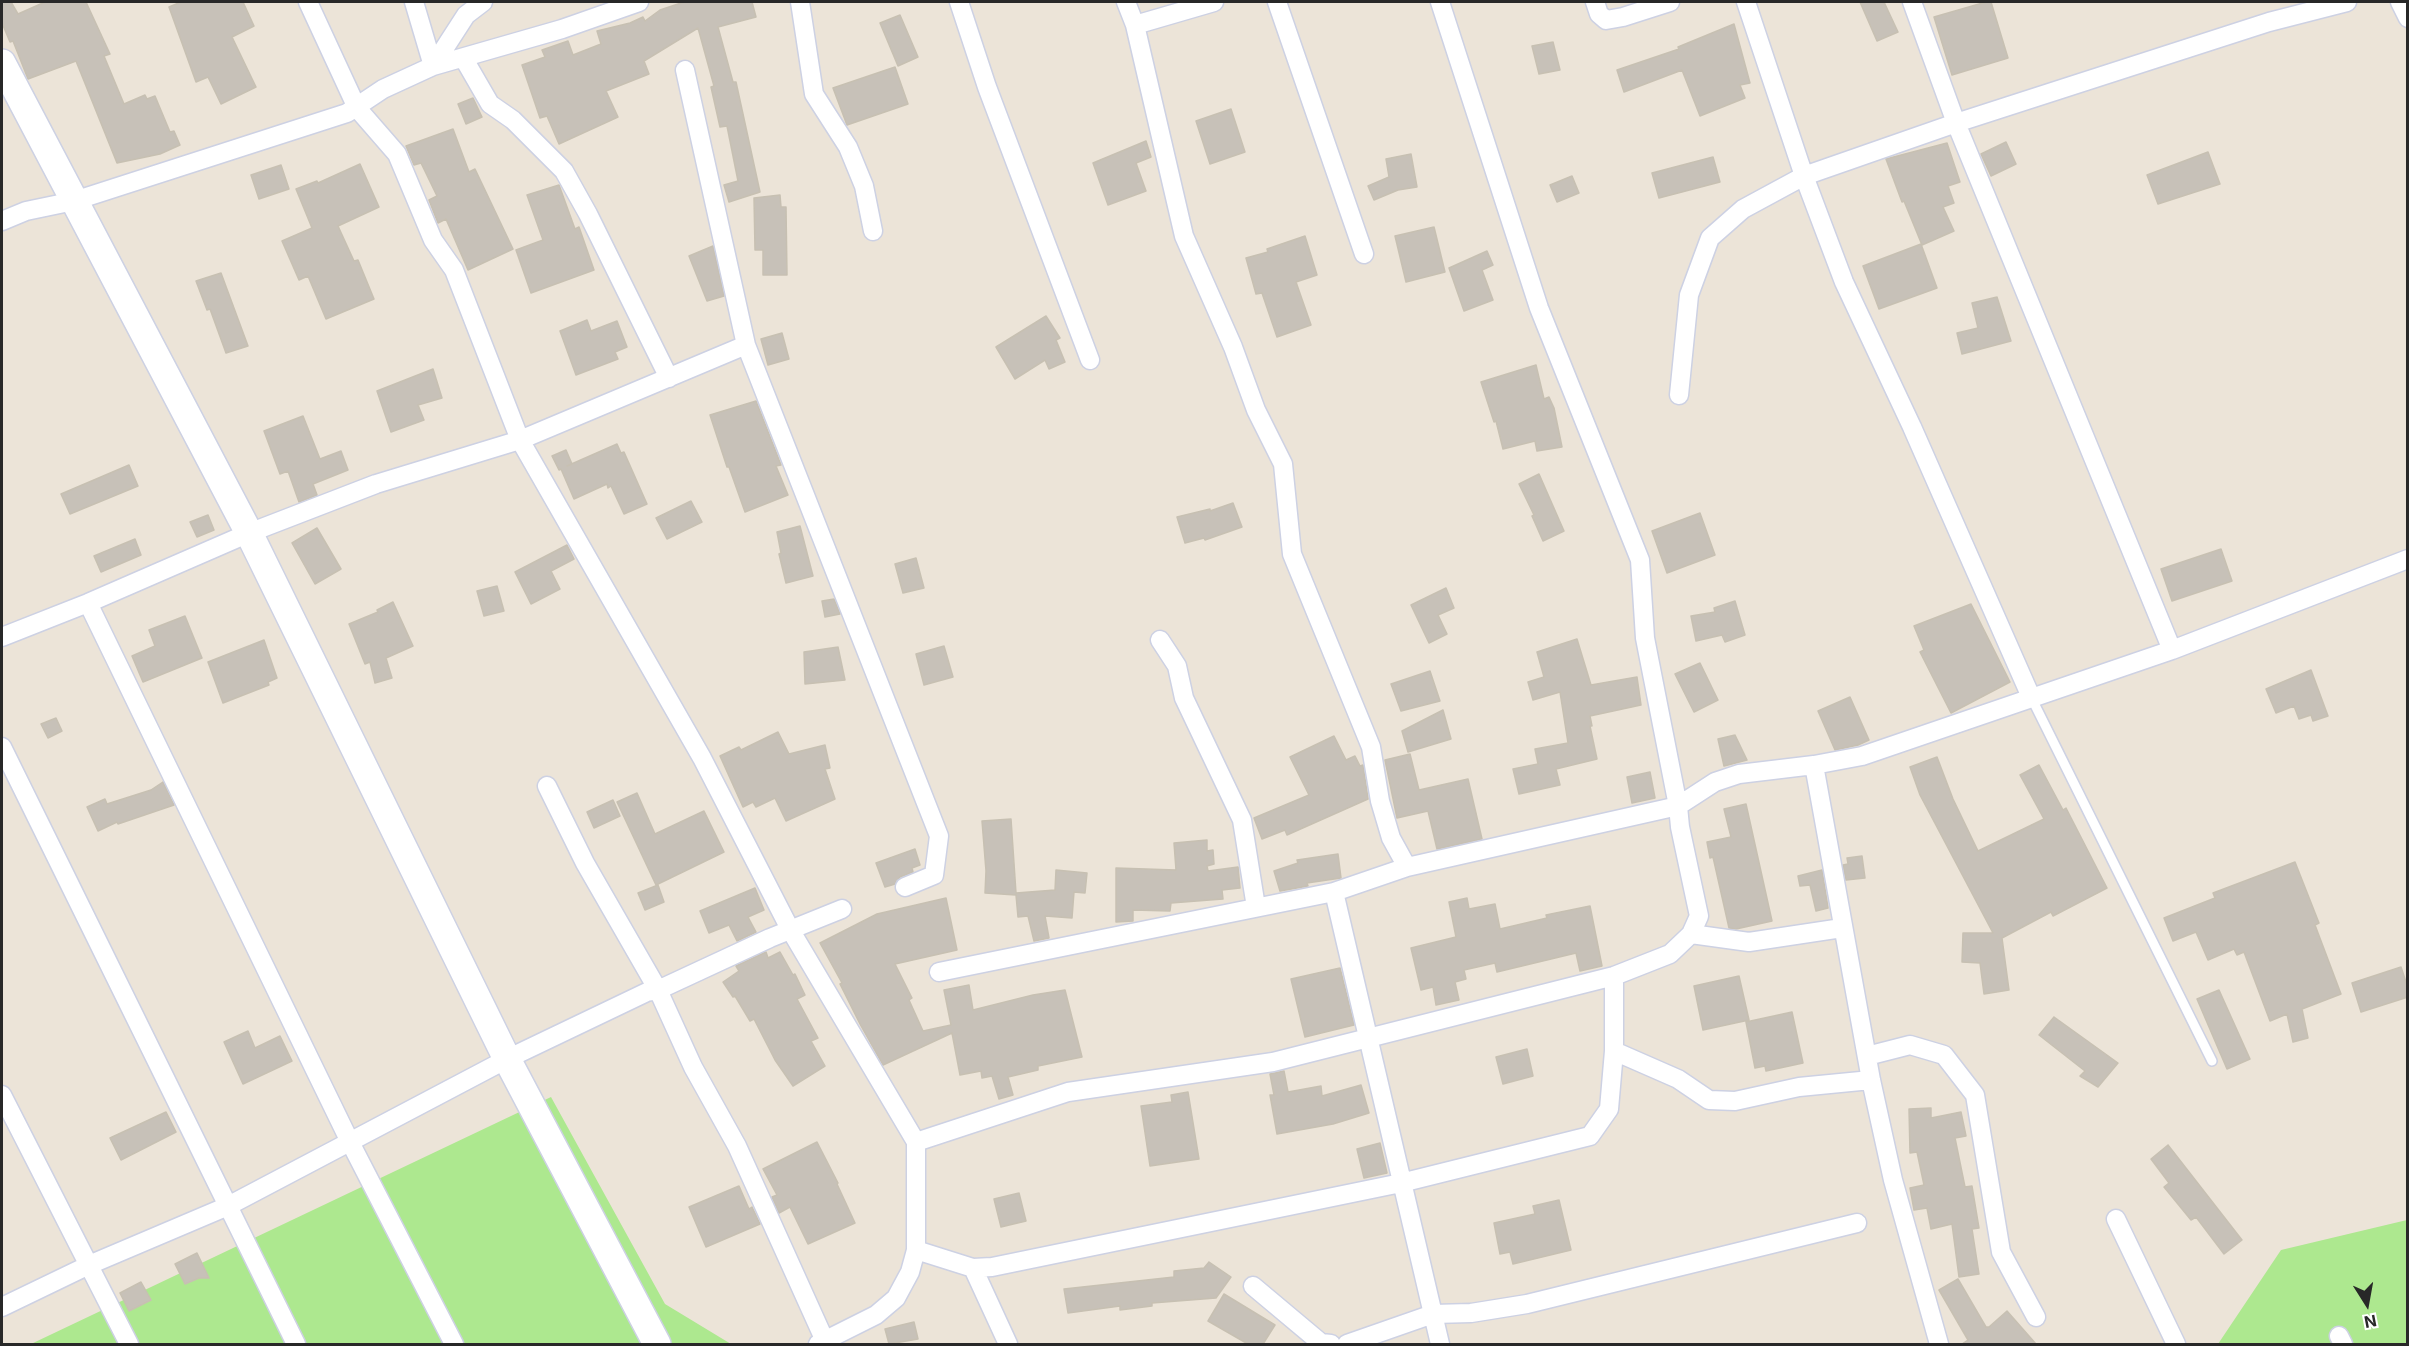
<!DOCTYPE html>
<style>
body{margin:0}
#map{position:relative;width:2409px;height:1346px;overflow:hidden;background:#ece4d8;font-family:Inter,sans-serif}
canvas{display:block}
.frame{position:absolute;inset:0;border:3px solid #282828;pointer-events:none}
.north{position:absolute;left:2337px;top:1274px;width:60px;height:60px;-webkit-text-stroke:4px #fff;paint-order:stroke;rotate:169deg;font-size:16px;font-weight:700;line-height:24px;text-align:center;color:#282828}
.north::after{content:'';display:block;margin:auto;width:21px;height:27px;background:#282828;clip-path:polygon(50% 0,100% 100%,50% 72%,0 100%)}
</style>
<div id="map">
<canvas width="2409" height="1346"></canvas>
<div class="frame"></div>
<div class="north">N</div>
</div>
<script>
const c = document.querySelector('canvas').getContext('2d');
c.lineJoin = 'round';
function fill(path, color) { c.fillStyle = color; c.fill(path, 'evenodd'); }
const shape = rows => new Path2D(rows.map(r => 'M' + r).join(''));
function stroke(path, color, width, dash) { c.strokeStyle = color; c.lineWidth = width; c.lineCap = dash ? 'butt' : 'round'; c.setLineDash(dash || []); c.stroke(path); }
const green = shape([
 [551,1097,665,1304,731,1344,31,1344],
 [2407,1220,2407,1344,2218,1344,2281,1250]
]);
const building = shape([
 [2,2,11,2,18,14,45,2,86,2,110,54,104,56,124,104,145,95,147,99,155,96,170,132,174,131,180,145,160,154,117,163,76,61,28,79,13,41,10,42,2,23,2,2],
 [181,2,243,2,254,26,232,37,256,87,221,104,208,77,196,82,169,7,181,2],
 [684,2,752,2,756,17,718,27,733,82,736,82,760,192,729,202,724,185,738,181,727,126,720,127,711,87,714,86,698,28,644,61,649,74,606,91,618,117,559,144,547,116,540,118,522,65,545,57,542,50,568,41,573,55,601,44,597,31,630,23,643,17,645,21,660,10,684,2],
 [1860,2,1884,2,1898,32,1877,41,1860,2],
 [1986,2,1991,2,2008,58,1952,75,1934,17,1986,2],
 [900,15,918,57,898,66,880,23,900,15],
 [1734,24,1750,83,1740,85,1745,98,1700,116,1682,70,1624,92,1617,70,1679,49,1678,47,1734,24],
 [1553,42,1560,70,1539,74,1532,46,1553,42],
 [895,67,908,104,847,125,833,88,895,67],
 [473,98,482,117,466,124,458,104,473,98],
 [1231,109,1245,152,1210,164,1196,121,1231,109],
 [453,129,469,172,475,169,513,249,468,270,446,219,438,223,429,200,437,196,421,163,414,165,406,146,453,129],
 [1146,141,1151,157,1136,163,1146,191,1108,205,1093,163,1146,141],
 [2006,142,2016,164,1991,176,1981,154,2006,142],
 [1947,143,1960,182,1948,186,1954,203,1943,207,1954,231,1922,245,1904,201,1902,202,1886,159,1947,143],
 [2208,152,2220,184,2158,204,2147,175,2208,152],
 [1411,154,1417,187,1398,190,1374,200,1368,186,1389,177,1386,159,1411,154],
 [1713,157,1720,182,1659,198,1652,173,1713,157],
 [360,164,379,207,338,226,354,261,358,260,374,299,326,319,308,276,299,280,282,241,312,228,296,189,317,181,318,183,360,164],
 [281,165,289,189,259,199,251,175,281,165],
 [1572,176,1579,193,1557,202,1550,185,1572,176],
 [559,185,575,229,579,227,594,270,531,293,516,250,543,240,527,195,559,185],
 [780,195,781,207,786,207,787,275,763,275,763,250,755,250,754,198,780,195],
 [1434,227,1445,272,1406,282,1395,236,1434,227],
 [1305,236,1317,275,1296,282,1311,325,1277,337,1262,293,1256,294,1246,258,1268,252,1267,249,1305,236],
 [1921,244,1937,288,1879,309,1863,266,1921,244],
 [713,246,724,296,707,301,689,256,713,246],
 [1487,251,1493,265,1482,270,1493,300,1464,311,1449,268,1487,251],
 [221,273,248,346,226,353,210,309,207,310,196,281,221,273],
 [1997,297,2011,341,1962,354,1957,333,1978,328,1972,303,1997,297],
 [1046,316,1060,338,1056,340,1065,362,1049,369,1045,360,1015,379,996,347,1046,316],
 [587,320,591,331,617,321,627,347,615,352,618,359,576,375,560,331,587,320],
 [782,333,789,359,768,365,761,339,782,333],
 [1536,365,1544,399,1549,397,1554,408,1562,447,1537,451,1535,441,1503,449,1496,421,1494,422,1481,382,1536,365],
 [433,369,442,398,418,405,424,420,391,432,377,391,433,369],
 [756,401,781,465,776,466,788,495,745,512,729,467,727,467,710,415,756,401],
 [303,416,320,459,341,451,348,470,313,484,317,495,299,502,288,471,280,474,264,431,303,416],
 [617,444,621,453,624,452,647,504,624,514,611,486,608,488,607,484,574,499,561,469,559,470,552,456,566,450,572,464,567,466,617,444],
 [129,465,138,486,70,514,61,494,129,465],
 [1539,474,1564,531,1543,541,1532,516,1534,515,1519,484,1539,474],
 [691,501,702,522,667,539,656,518,691,501],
 [1233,503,1242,527,1205,540,1204,538,1185,543,1177,517,1210,509,1210,511,1233,503],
 [1700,513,1715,555,1667,573,1652,531,1700,513],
 [208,515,214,530,197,537,190,522,208,515],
 [800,526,813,576,786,583,779,554,781,553,777,532,800,526],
 [317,528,341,569,315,584,292,543,317,528],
 [135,539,141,555,101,572,94,556,135,539],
 [567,545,574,559,551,571,560,589,531,604,515,572,567,545],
 [2221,549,2232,581,2172,601,2161,569,2221,549],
 [916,558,924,588,903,593,895,564,916,558],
 [497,586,504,611,484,616,477,591,497,586],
 [1446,588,1454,608,1438,615,1447,634,1429,643,1411,605,1446,588],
 [834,599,840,614,825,617,822,601,834,599],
 [1735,601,1745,635,1725,642,1722,635,1696,641,1691,616,1715,612,1714,608,1735,601],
 [393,602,413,646,386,658,392,678,375,683,370,662,365,664,349,624,378,612,377,610,393,602],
 [1971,604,2010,682,1951,713,1920,652,1924,650,1914,626,1971,604],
 [185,616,202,658,143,682,132,656,155,646,149,630,185,616],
 [1577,639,1591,685,1637,677,1641,705,1590,716,1592,726,1590,726,1597,759,1556,769,1560,785,1519,794,1513,769,1538,764,1535,749,1568,743,1560,692,1533,700,1528,682,1544,677,1537,652,1577,639],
 [264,640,277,678,268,682,269,685,223,703,208,662,264,640],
 [944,646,953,677,924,685,916,654,944,646],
 [838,647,845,680,805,684,804,652,838,647],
 [1700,663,1718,700,1694,712,1675,674,1700,663],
 [2311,670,2328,716,2313,721,2311,715,2299,719,2294,706,2276,713,2266,689,2311,670],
 [1430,671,1440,701,1401,711,1391,684,1430,671],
 [1850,697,1869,740,1858,745,1835,750,1818,711,1850,697],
 [1443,710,1451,739,1408,752,1402,731,1443,710],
 [56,718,62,731,48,738,41,724,56,718],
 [778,732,789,754,825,745,830,768,825,769,835,799,786,821,775,798,756,807,753,802,743,807,720,756,739,747,741,750,778,732],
 [1735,735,1747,760,1724,766,1718,739,1735,735],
 [1334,736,1346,760,1355,756,1360,766,1363,765,1368,799,1287,835,1285,830,1262,839,1254,818,1309,795,1290,757,1334,736],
 [1410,754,1419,790,1468,779,1482,839,1437,849,1428,811,1397,818,1385,760,1410,754],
 [1937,757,1953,799,1978,851,2044,819,2020,775,2039,765,2063,810,2066,808,2107,888,2053,916,2051,912,2002,938,2009,990,1984,994,1980,963,1962,962,1963,933,1993,933,1920,795,1910,767,1937,757],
 [1650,772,1655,798,1632,803,1627,777,1650,772],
 [163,782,174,805,118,824,117,822,98,831,87,807,105,799,107,804,151,790,163,782],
 [637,793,655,834,704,811,724,852,656,885,617,802,637,793],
 [613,800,620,816,594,828,587,812,613,800],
 [1746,804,1772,921,1736,929,1729,928,1713,857,1710,858,1707,842,1731,837,1724,809,1746,804],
 [1011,819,1016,893,1055,890,1056,870,1087,873,1085,893,1074,892,1072,918,1045,916,1049,938,1034,941,1028,916,1018,917,1016,895,985,893,986,871,982,821,1011,819],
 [1207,840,1207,851,1213,850,1214,864,1207,866,1208,871,1238,867,1240,888,1222,890,1223,899,1171,903,1170,911,1133,910,1133,921,1116,922,1116,868,1176,870,1174,843,1207,840],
 [915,849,920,865,912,868,913,872,900,877,895,884,885,887,876,863,915,849],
 [1338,854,1341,878,1307,883,1308,886,1280,891,1274,871,1298,863,1297,860,1338,854],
 [1862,856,1865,878,1846,880,1843,865,1848,864,1847,858,1862,856],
 [2295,862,2319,923,2315,925,2341,994,2302,1009,2308,1038,2293,1042,2287,1014,2270,1021,2244,952,2237,955,2234,949,2208,960,2196,932,2173,941,2164,918,2215,898,2213,893,2295,862],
 [1822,870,1828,908,1816,911,1810,885,1800,886,1798,876,1822,870],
 [658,885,664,902,645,910,638,893,658,885],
 [755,888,764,910,748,917,756,932,737,941,729,925,709,933,700,911,755,888],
 [946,898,957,950,895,964,912,998,909,1000,923,1031,951,1025,944,990,969,985,973,1010,1033,995,1065,990,1082,1057,1038,1066,1038,1070,1008,1077,1013,1095,999,1099,992,1076,982,1078,981,1071,960,1075,952,1033,883,1065,860,1024,840,984,842,983,820,943,877,914,946,898],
 [1467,898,1469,909,1495,904,1500,929,1547,918,1546,915,1590,906,1602,966,1580,971,1576,953,1497,972,1495,963,1464,970,1466,979,1455,982,1459,1000,1436,1005,1433,987,1421,990,1411,948,1456,937,1449,902,1467,898],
 [766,952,768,958,780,952,793,975,795,974,805,995,797,999,818,1038,811,1041,825,1066,793,1086,775,1060,754,1019,750,1021,735,996,733,997,723,982,739,971,736,966,766,952],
 [2401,967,2408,988,2408,997,2361,1012,2352,983,2401,967],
 [1340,968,1354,1025,1305,1037,1291,979,1340,968],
 [1739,976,1749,1020,1703,1030,1694,986,1739,976],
 [2219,990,2250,1059,2227,1069,2197,999,2219,990],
 [1792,1012,1803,1063,1766,1071,1765,1066,1755,1068,1746,1022,1792,1012],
 [2054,1017,2118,1063,2098,1087,2080,1076,2085,1071,2039,1035,2054,1017],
 [248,1031,255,1048,280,1036,292,1061,243,1084,224,1042,248,1031],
 [1527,1049,1533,1076,1503,1084,1496,1057,1527,1049],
 [1284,1071,1288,1092,1321,1086,1322,1096,1361,1085,1369,1113,1333,1124,1277,1134,1270,1095,1274,1095,1270,1074,1284,1071],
 [1188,1092,1199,1159,1150,1166,1141,1106,1172,1102,1171,1095,1188,1092],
 [1931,1108,1931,1118,1961,1112,1966,1136,1955,1138,1965,1187,1972,1186,1979,1228,1972,1229,1979,1274,1959,1277,1952,1224,1931,1229,1927,1208,1914,1210,1910,1188,1924,1185,1917,1152,1910,1153,1909,1109,1931,1108],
 [166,1112,176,1132,121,1160,110,1138,166,1112],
 [817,1142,838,1183,837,1184,855,1223,808,1244,790,1207,779,1213,772,1197,777,1195,763,1169,817,1142],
 [1380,1143,1387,1173,1364,1178,1357,1149,1380,1143],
 [2168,1145,2242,1240,2224,1254,2196,1217,2191,1220,2164,1187,2169,1183,2151,1159,2168,1145],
 [739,1186,749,1209,752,1207,760,1224,706,1247,689,1207,739,1186],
 [1019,1193,1026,1221,1001,1227,994,1199,1019,1193],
 [1559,1200,1571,1250,1513,1264,1510,1252,1500,1254,1494,1223,1535,1214,1533,1206,1559,1200],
 [197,1253,209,1278,199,1278,185,1284,175,1264,197,1253],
 [1209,1262,1231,1277,1216,1298,1152,1303,1152,1306,1120,1310,1120,1306,1068,1313,1064,1289,1174,1277,1174,1271,1204,1268,1209,1262],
 [1958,1279,1986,1327,1989,1327,2007,1311,2036,1344,1962,1344,1968,1340,1939,1290,1958,1279],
 [141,1282,151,1300,129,1311,120,1293,141,1282],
 [1224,1294,1275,1325,1263,1344,1248,1344,1208,1321,1224,1294],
 [914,1322,918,1339,889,1344,885,1329,914,1322]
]);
const lane = shape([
 [2031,697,2212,1061]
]);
const street = shape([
 [308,2,357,108,397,154,433,240,454,270,520,440,702,758,791,931,916,1142],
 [414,2,433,66],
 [800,2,814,94,848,147,864,186,873,231],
 [959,2,987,87,1090,360],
 [1126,2,1135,25,1184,236,1233,347,1256,410,1283,464,1292,554,1371,747,1380,801,1391,838,1407,867,1678,806,1645,638,1640,560,1539,308,1440,2],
 [1277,2,1364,254],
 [1595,2,1599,14,1606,20,1623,17,1670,2],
 [1746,2,1804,176,1844,282,1912,427,2031,697],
 [1912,2,1956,123,2172,650],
 [2400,2,2408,18],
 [1135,25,1214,2],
 [464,59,490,104,513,120,564,171,588,214,669,378],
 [433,66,466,15,483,2],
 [685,70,746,345,939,836,934,875,905,887],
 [2,221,26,211,74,201,347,113,383,89,433,66,562,29,639,2],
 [1679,395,1689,295,1710,238,1743,209,1804,176,1956,123,2269,22,2347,2],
 [88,603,350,1142,454,1344],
 [2,637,88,603,249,533,376,484,520,440,746,345],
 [1160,640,1177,666,1184,698,1242,820,1256,907],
 [2,747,296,1344],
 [1814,765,1871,1080,1893,1180,1939,1344],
 [547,786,585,863,658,990,693,1067,737,1146,825,1341],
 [1334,892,1440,1344],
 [1691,934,1749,942,1842,928],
 [939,972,1334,892,1407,867],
 [1614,1051,1678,1079,1709,1100,1735,1101,1799,1087,1871,1080],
 [1867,1056,1910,1045,1944,1055,1975,1095,2001,1252,2036,1317],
 [2,1095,129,1344],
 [2116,1219,2176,1344],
 [916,1250,973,1268,992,1267,1401,1183,1590,1136,1609,1109,1614,1051,1614,976],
 [973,1268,1008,1344],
 [1253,1286,1321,1343,1331,1344],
 [2,1307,89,1265,228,1206,507,1059,647,992,658,990,770,938,842,909],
 [2339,1336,2343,1344],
 [818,1344,876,1315,896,1298,910,1272,916,1250,916,1142,1068,1092,1273,1062,1614,976,1670,954,1691,934,1699,916,1680,827,1678,806,1715,782,1739,774,1814,765,1862,756,2172,650,2408,559],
 [1347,1344,1433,1314,1471,1313,1527,1304,1857,1223]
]);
const secondary = shape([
 [2,63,249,533,507,1059,657,1344]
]);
fill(green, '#ade88f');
fill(building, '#c7c1b8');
stroke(building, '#c7c0b2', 1.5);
stroke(lane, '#cdd1e3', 12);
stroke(street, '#cdd1e3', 21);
stroke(secondary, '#cdd1e3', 30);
stroke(lane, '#fff', 9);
stroke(street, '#fff', 18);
stroke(secondary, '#fff', 27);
</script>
